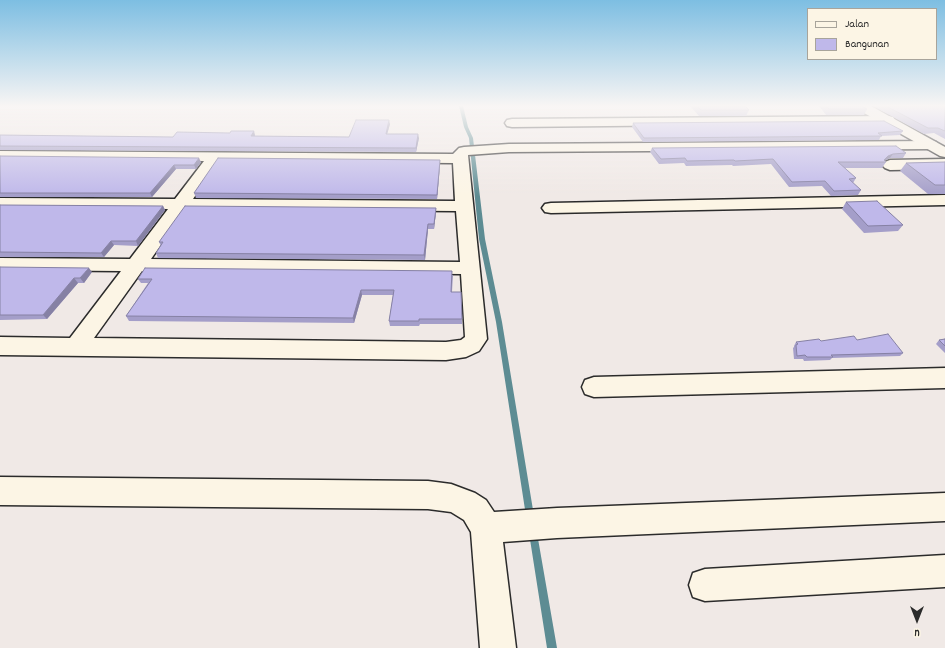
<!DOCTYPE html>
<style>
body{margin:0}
#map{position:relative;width:945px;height:648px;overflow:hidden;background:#f0e9e6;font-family:Dekko,sans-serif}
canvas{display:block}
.legend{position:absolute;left:807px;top:8px;width:130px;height:52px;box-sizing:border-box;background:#fcf5e5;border:1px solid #a8a49b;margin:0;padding:5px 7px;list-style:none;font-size:12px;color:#2b2b2b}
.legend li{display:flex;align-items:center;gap:8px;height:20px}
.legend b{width:20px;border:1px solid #a8a49b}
.north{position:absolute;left:897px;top:600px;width:40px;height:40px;-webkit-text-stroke:3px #fcf5e5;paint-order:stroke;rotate:180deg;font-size:11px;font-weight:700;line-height:16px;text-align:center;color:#2b2b2b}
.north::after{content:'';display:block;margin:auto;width:14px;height:18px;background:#2b2b2b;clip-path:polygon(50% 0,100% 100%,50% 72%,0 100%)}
</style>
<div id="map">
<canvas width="945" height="648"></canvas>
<ul class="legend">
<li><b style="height:5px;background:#fcf5e5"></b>Jalan</li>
<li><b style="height:11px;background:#bfb8ea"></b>Bangunan</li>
</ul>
<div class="north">U</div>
</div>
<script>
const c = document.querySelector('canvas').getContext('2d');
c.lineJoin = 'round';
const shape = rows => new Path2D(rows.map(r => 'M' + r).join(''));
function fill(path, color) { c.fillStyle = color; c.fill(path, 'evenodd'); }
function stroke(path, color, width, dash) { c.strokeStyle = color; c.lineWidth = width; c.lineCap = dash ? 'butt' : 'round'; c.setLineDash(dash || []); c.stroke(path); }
const stream = shape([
 [459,106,463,106,468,127,473,138,485,239,502,322,534,516,533,519,530,520,527,519,526,516,496,322,479,239,469,138,464,127,459,106],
 [533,529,536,530,537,533,557,648,547,648,529,533,530,530,533,529]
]);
const minor = shape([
 [888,116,893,117,895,120,893,123,512,127,507,126,505,123,507,120,512,119,888,116],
 [931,141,936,142,938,145,936,148,931,149,509,152,468,155,487,339,479,351,466,357,446,360,0,355,0,337,70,338,121,271,0,270,0,258,130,259,168,209,0,208,0,198,175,199,204,161,0,159,0,151,453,154,459,148,464,147,509,144,931,141],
 [219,161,453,163,455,201,193,199,219,161],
 [186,209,456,211,460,262,151,259,186,209],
 [142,271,461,274,465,337,461,340,446,342,94,338,142,271],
 [945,159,945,169,890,170,885,168,882,165,885,162,890,160,945,159],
 [945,195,945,205,551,213,545,212,542,208,545,204,551,203,945,195],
 [945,368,945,388,594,397,585,394,582,387,585,380,594,377,945,368],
 [0,477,428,481,451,484,475,493,486,500,494,512,557,508,945,493,945,521,557,538,503,542,516,648,480,648,471,532,464,520,451,512,428,509,0,505,0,477],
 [945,555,945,587,705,601,693,597,689,585,693,573,705,569,945,555]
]);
const highway = shape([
 [856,106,871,106,945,147,945,157,940,156,857,109,856,106]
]);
const wall = shape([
 [690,106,745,106,749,110,746,116,699,116],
 [819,106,861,106,867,109,864,115,826,115],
 [873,106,945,106,945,139,934,133,924,134],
 [633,123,903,131,900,135,881,136,879,140,643,142,632,127],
 [390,124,387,134,419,138,416,152,0,150,0,135,173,137,255,135,255,136,349,137],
 [652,148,906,153,903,158,890,158,884,161,886,162,882,168,844,168,856,178,853,183,861,190,858,195,831,196,822,186,789,187,771,164,733,166,732,165,686,166,684,163,659,164,650,152],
 [0,156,201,162,196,169,176,169,152,197,0,197],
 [440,160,440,165,437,199,196,198,194,193],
 [945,162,945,194,928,194,900,171,906,163],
 [846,202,903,225,898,231,864,233,842,209],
 [0,205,163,206,165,210,138,246,114,245,104,257,0,257],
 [436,208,436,212,434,229,428,229,425,260,158,258,156,253,161,246,159,242],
 [0,267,92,272,84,283,78,283,47,319,0,320],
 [453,275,452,292,461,292,462,324,420,324,419,326,390,326,389,321,393,295,362,295,354,323,129,321,126,316,148,283,141,283,138,279],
 [945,339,945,353,936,344,939,340],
 [857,340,903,353,900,356,832,358,830,360,804,361,803,359,794,359,793,348,794,347,794,346,796,342]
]);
const shadedWall = shape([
 [389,120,390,124,386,138,386,134],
 [254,131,255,135,252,140,251,136],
 [418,134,419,138,416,152,416,148],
 [893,154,890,158,884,161,884,160,888,156],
 [199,158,201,162,196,169,194,165],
 [440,160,440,165,437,199,437,195],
 [174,165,176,169,152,197,150,193],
 [163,206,165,210,138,246,136,241],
 [436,208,436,212,434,229,434,224],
 [428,224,428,229,425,260,424,255],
 [111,241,114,245,104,257,101,253],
 [89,268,92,272,84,283,80,278],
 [74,278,78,283,47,319,43,315],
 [361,290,362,295,354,323,353,318]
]);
const building = shape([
 [697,106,745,106,749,110,701,110,697,106],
 [826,106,861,106,867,109,829,109,826,106],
 [886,106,945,106,945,131,938,128,928,128,886,106],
 [356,120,389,120,386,134,418,134,416,148,0,146,0,135,173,137,177,132,230,133,231,131,254,131,251,136,349,137,356,120],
 [884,121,903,131,878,133,882,136,644,138,633,123,884,121],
 [896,146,906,153,893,154,888,156,884,160,886,162,838,162,856,178,849,179,861,190,834,191,825,181,792,182,773,159,735,161,734,160,687,161,685,158,661,159,652,148,896,146],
 [0,156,199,158,194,165,174,165,150,193,0,193,0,156],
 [218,158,440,160,437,195,194,193,218,158],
 [945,162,945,185,935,185,906,163,945,162],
 [877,201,903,225,868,226,846,202,877,201],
 [0,205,163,206,136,241,111,241,101,253,0,252,0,205],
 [185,206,436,208,434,224,428,224,424,255,156,253,163,242,159,242,185,206],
 [0,267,89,268,80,278,74,278,43,315,0,315,0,267],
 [145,268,452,271,451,292,461,292,462,319,419,319,419,321,389,321,394,290,361,290,353,318,126,316,152,279,138,279,145,268],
 [888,334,903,353,831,355,833,357,807,357,805,355,797,356,796,345,798,344,796,342,819,339,821,341,854,336,857,340,888,334],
 [945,339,945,346,939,340,945,339]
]);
fill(stream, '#5d8c93');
stroke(minor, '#2b2b2b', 3);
stroke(highway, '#2b2b2b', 3);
fill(minor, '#fcf5e5');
fill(highway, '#fcf5e5');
fill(wall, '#a49ec9');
fill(shadedWall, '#8681a4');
fill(building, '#bfb8ea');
stroke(building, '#8681a4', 1);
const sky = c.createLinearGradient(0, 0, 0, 196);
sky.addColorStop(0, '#7dbee2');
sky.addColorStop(0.54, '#f8f5f4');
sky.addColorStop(1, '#f8f5f400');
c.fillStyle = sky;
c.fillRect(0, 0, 945, 196);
</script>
